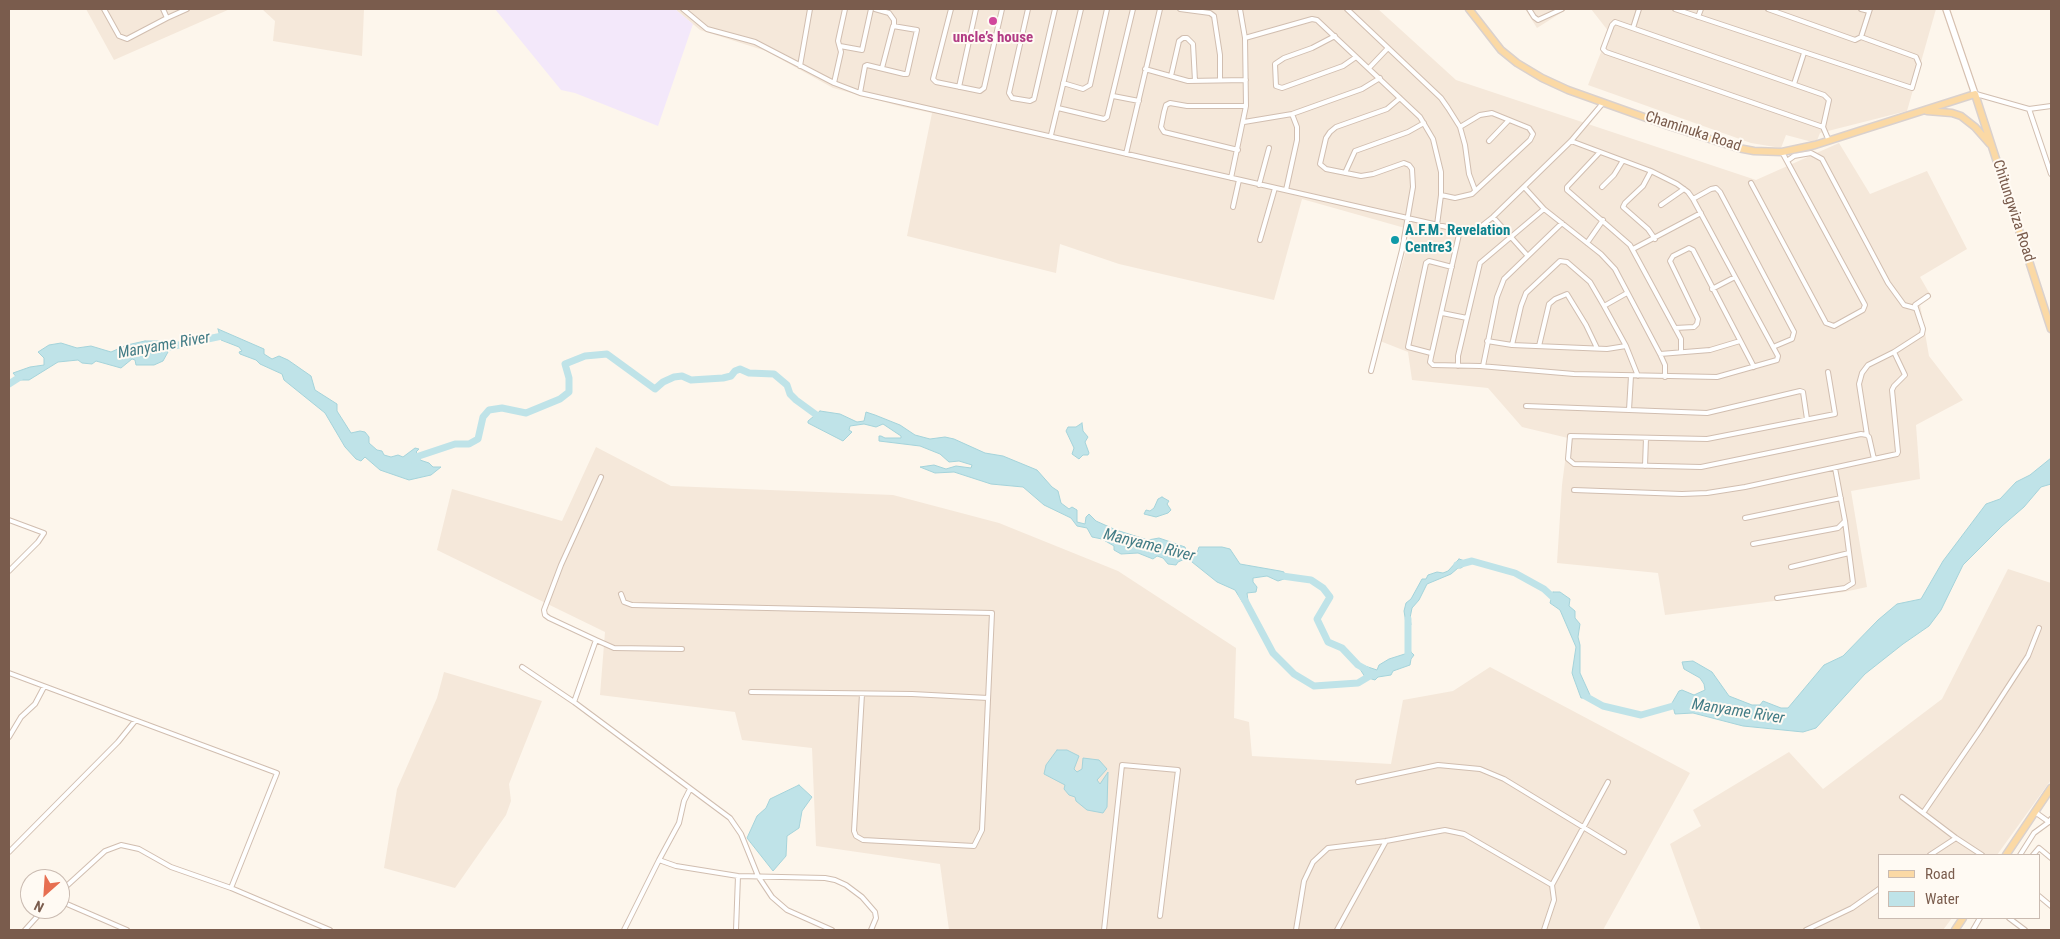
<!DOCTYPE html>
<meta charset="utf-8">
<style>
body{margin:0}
#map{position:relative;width:2060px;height:939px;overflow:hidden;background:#fdf6ec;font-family:"Roboto Condensed",sans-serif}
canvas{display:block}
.frame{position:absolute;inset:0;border:10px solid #7a5c4d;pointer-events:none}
.legend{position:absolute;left:1878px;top:854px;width:162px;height:65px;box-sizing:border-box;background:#fffaf3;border:1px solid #cabbb1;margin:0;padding:6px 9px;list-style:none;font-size:15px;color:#7a5c4d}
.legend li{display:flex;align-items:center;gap:10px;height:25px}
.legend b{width:25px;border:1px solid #cabbb1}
.north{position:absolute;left:20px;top:869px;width:50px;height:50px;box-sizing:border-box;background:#fffaf3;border:1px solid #cabbb1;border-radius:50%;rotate:206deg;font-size:14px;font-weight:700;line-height:20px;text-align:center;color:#7a5c4d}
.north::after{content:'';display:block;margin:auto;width:18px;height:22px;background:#e76f51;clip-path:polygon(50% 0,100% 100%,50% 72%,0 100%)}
</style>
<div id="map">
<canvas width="2060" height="939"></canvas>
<div class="frame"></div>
<ul class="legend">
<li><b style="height:6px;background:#fbd9a5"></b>Road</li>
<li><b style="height:14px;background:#bfe3e8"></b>Water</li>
</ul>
<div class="north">N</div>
</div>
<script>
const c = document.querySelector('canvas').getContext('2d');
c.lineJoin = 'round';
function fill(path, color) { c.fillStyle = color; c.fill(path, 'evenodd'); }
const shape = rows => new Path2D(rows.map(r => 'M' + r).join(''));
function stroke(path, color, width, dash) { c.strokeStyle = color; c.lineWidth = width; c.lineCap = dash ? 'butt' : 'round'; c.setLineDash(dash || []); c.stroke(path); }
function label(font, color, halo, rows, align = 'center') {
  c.font = font + ' "Roboto Condensed",sans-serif'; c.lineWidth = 4; c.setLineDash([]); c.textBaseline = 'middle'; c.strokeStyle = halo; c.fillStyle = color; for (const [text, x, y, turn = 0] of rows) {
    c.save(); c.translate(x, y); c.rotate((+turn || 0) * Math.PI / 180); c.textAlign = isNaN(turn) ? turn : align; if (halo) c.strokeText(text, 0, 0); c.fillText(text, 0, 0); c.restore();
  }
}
const residential = shape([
 [86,9,230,9,114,60],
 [262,9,364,9,362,56,273,41,275,21],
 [675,9,1378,9,1456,80,1756,180,1839,143,1870,194,1927,171,1967,249,1920,277,1931,296,1920,304,1929,356,1963,400,1916,425,1920,479,1851,491,1867,587,1844,592,1665,615,1658,573,1557,563,1562,485,1568,438,1522,427,1488,388,1412,380,1408,352,1380,341,1412,230,1302,199,1274,300,1119,264,1060,244,1056,273,907,236,932,113,903,107,833,88,766,51,700,30],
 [1525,9,1567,9,1537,28],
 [1591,9,1936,9,1907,111,1820,133,1816,143,1786,135,1781,148,1751,143,1588,85,1609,32],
 [596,447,671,486,893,495,999,523,1118,571,1236,648,1234,718,1249,722,1252,756,1391,764,1403,700,1453,691,1490,667,1690,773,1603,930,949,930,940,864,816,846,812,748,742,740,735,712,600,695,605,632,437,550,452,489,562,521],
 [2008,569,2051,583,2051,780,1997,855,1879,855,1879,918,1952,918,1943,930,1701,930,1670,844,1701,826,1693,810,1789,752,1823,789,1942,699],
 [444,672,542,701,509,784,511,801,506,815,455,888,384,868,397,789,437,698]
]);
const education = shape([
 [495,9,675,9,693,24,658,126,575,93,561,90]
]);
const water = shape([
 [218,329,264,349,264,354,272,359,279,356,288,360,311,376,315,390,337,404,337,411,351,433,360,431,365,432,369,437,369,443,377,450,382,451,384,455,391,457,398,455,403,457,415,448,419,449,416,452,419,455,420,460,429,463,433,467,441,467,431,475,409,480,380,470,365,457,361,461,356,459,345,447,325,413,284,380,282,374,260,364,256,360,240,354,239,352,242,351,239,347,221,340,218,329],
 [145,341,159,341,163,344,165,350,168,352,163,361,154,365,136,365,135,360,132,359,121,368,96,361,92,364,82,363,78,360,58,362,29,380,19,380,13,373,30,367,44,365,44,358,38,352,49,345,61,343,77,348,91,346,111,352,127,345,145,341],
 [820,411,840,414,857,422,864,421,866,412,875,415,900,425,915,435,930,439,945,437,954,439,985,453,1003,456,1037,470,1052,487,1058,491,1061,503,1069,509,1072,507,1077,510,1077,522,1085,524,1086,517,1089,514,1096,521,1116,530,1148,540,1159,538,1185,547,1186,551,1196,556,1199,547,1222,547,1230,549,1240,564,1280,571,1284,572,1284,579,1278,581,1267,576,1253,578,1253,582,1257,587,1256,592,1247,593,1248,601,1243,603,1235,590,1217,582,1187,558,1178,562,1176,565,1168,564,1163,558,1157,556,1153,559,1138,553,1121,554,1114,550,1114,546,1102,539,1092,537,1087,528,1077,526,1071,518,1044,505,1023,487,991,484,954,472,935,473,920,467,934,465,946,469,956,466,971,468,972,465,959,461,949,462,940,454,920,446,879,441,879,436,881,436,885,438,901,438,901,436,883,424,876,427,864,424,850,426,849,430,852,432,843,441,808,423,808,421,820,411],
 [1082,423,1083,431,1088,437,1085,442,1089,453,1088,455,1083,455,1079,459,1072,454,1074,448,1066,431,1068,427,1076,427,1082,423],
 [2051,458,2051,484,2041,487,2024,507,2002,526,1963,565,1941,610,1929,626,1903,644,1865,674,1816,728,1803,732,1743,726,1693,713,1675,714,1672,703,1679,691,1682,690,1694,695,1705,690,1704,684,1700,678,1684,669,1682,662,1693,661,1712,672,1729,696,1752,705,1760,705,1763,701,1781,708,1788,708,1824,665,1843,656,1878,620,1897,604,1921,599,1943,561,1986,504,2000,499,2016,482,2030,475,2051,458],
 [1162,497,1169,501,1167,504,1171,510,1168,513,1156,517,1144,514,1146,510,1150,511,1154,508,1158,499,1162,497],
 [1459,559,1465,561,1465,565,1461,568,1458,568,1451,574,1427,584,1419,600,1412,608,1410,618,1411,625,1407,629,1404,611,1406,603,1411,599,1422,579,1426,579,1428,575,1437,572,1443,573,1448,571,1459,559],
 [1553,592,1560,592,1570,599,1569,606,1575,611,1575,618,1580,624,1578,637,1580,645,1580,673,1590,695,1587,698,1581,698,1574,679,1572,673,1576,647,1560,610,1550,603,1553,592],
 [1411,652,1414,655,1411,659,1410,665,1393,671,1391,675,1378,677,1375,680,1365,677,1360,669,1362,665,1377,670,1379,665,1389,659,1411,652],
 [1057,750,1067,750,1079,756,1074,769,1077,772,1082,769,1083,758,1099,760,1107,769,1097,780,1100,784,1108,772,1107,807,1103,813,1087,810,1076,801,1075,797,1069,795,1064,789,1065,785,1044,774,1046,765,1057,750],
 [799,785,812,797,802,811,799,828,787,836,786,856,773,871,747,838,757,816,766,808,770,799,799,785]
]);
const river = shape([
 [155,350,222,336,227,338],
 [9,384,23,375],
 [415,463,419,456,455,444,469,444,478,439,483,417,489,410,502,408,526,413,560,399,569,392,569,378,565,364,585,356,607,354,655,389,663,382,674,377,682,376,691,380,723,378,731,376,735,371,740,369,749,373,774,374,787,385,790,394,796,400,822,419],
 [1457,565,1472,561,1515,573,1544,589,1557,601],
 [1275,575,1311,580,1323,588,1330,597,1317,619,1328,642,1342,648,1358,665,1367,670],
 [1242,595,1273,653,1294,674,1314,686,1358,683,1373,674],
 [1405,659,1408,657,1408,619],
 [1583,690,1585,696,1603,706,1641,715,1680,704]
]);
const street = shape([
 [104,9,119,36,127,39,167,18,163,9],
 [683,9,707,29,755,42,834,83,860,93,1460,230,1479,228,1493,217,1571,141,1603,103],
 [875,9,889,13,894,20,894,25],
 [951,9,933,79,936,82,980,91,984,88,1002,9],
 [1028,9,1009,93,1012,98,1030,101,1034,99,1055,9],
 [1180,9,1210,13,1214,16,1220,55,1220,80],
 [1347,9,1441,98,1448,108,1460,127,1465,145,1469,174,1475,190],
 [1529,9,1534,17,1538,20,1562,9],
 [1675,9,1912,88,1919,64,1916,57,1861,37],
 [1768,9,1855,40,1861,37,1870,9],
 [1861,9,1869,11],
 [1698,17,1701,9],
 [167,18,187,9],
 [1633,28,1639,9],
 [1335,36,1312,48,1284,58,1275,64,1276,86,1282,88,1343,66,1356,57],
 [1245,38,1312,19,1317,20,1420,117,1433,139,1441,172,1441,195,1437,225],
 [840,46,862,50,871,9],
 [800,66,810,9],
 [1369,68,1388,48],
 [1145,69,1188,81,1246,80],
 [1171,76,1179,41,1183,38,1187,38,1193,44,1195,81],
 [834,83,841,52,838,41,845,9],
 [1063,83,1083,89,1090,85,1107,9],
 [1794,84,1804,53],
 [959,87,976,9],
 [860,93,865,66,867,65,904,74,907,74,917,30,893,26,882,68],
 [1976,94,2029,109,2051,106],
 [1113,96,1139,101],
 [1058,108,1104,119,1107,117,1133,9],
 [2029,109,2051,174],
 [1244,122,1292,114,1362,89,1380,78],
 [1823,127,1606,52,1603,49,1612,25,1615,22,1824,95,1829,100,1823,127,1829,141],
 [1051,135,1081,9],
 [1489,141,1509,120],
 [1238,150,1164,132,1161,127,1164,112,1166,105,1170,103,1187,106,1246,106],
 [1599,153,1567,187,1567,190,1630,245,1681,339,1681,351],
 [1126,154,1160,9],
 [1787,161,1794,156,1811,153,1822,159,1888,283,1904,305,1915,308],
 [1651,171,1643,186,1625,203,1623,207,1648,229,1655,239],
 [1345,173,1355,151,1408,132,1424,123],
 [1231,178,1246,106,1245,38,1240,9],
 [1751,183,1826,323,1834,326,1863,310,1865,305,1782,152],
 [1259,185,1269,148],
 [1602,187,1614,175,1622,162],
 [1525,188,1544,209,1601,254,1615,269,1660,354,1665,365,1665,377],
 [1286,190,1297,140,1297,127,1292,114],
 [1441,195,1455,198,1472,194,1530,140,1533,134,1529,128,1492,113,1480,115,1460,127],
 [1693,199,1711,189,1716,188,1720,192,1794,332,1792,339,1773,347],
 [1661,205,1684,189],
 [1233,207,1239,180],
 [1493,217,1527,255],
 [1460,230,1431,357,1430,362,1433,365,1480,366,1574,374,1717,377,1777,360,1778,356,1693,199,1688,192,1677,184,1651,171,1571,141],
 [1260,240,1275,188],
 [1587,243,1603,220],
 [1633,249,1701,213],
 [1712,289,1735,277],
 [1604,306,1626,346,1638,376],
 [1442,313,1467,318],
 [1675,328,1694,327,1697,324,1698,319,1670,261,1673,256,1689,248,1693,250,1754,367],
 [1487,341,1512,345,1607,349,1626,346],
 [1512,345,1521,306,1526,293,1560,261,1567,262,1590,282,1604,306,1627,293],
 [1539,346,1549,304,1555,299,1567,294,1586,325,1597,348],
 [1431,353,1408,347,1426,263,1429,261,1452,267],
 [1660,354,1710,350,1740,341],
 [1458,366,1458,356,1480,263,1544,209],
 [1483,366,1497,297,1504,279,1562,223],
 [1371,371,1402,250,1413,187,1412,169,1409,165,1404,163,1373,174,1361,176,1326,169,1320,164,1326,138,1330,132,1336,127,1387,109,1400,98],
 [1828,372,1835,414,1707,439,1570,436,1568,459,1574,464,1701,467,1861,434,1867,435,1869,437,1874,459],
 [1631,376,1629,410,1707,413,1800,391,1803,392,1807,419],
 [1526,406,1629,410],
 [1867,435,1859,384,1862,373,1868,365,1894,352],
 [1645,466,1646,438],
 [1574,490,1682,494,1707,493,1745,487,1897,454,1898,452,1892,390,1894,386,1905,375,1894,352,1922,334,1923,329,1915,305,1928,296],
 [1745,518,1841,498],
 [9,520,44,533,38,542,9,571],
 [1753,544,1838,528,1845,521],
 [1791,567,1849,553],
 [621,594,624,602,632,605,992,613,982,830,974,846,863,840,856,836,854,831,862,694],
 [1777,598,1845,588,1853,583,1845,521,1835,468],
 [596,640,614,648,682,649],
 [522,667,574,702,730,818,741,834,758,876,772,897,787,910,832,930],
 [9,673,277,773,231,888],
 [751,692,912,694,988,698],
 [574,702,596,640,549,618,545,615,544,610,561,565,601,477],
 [9,737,21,717,35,704,44,687],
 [1358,782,1438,765,1480,769,1504,779,1624,852],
 [1902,797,1956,838,1982,855],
 [2035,812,2049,822,2051,819],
 [1923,813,1980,730,2028,656,2039,628],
 [9,852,118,742,135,721],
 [1930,855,1956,838],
 [2020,855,2034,833,2049,822],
 [2033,855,2039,848,2051,858],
 [659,860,679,823,684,801,690,789],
 [1552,885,1608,782],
 [60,892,105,851,121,845,139,849,171,867,231,888,330,930],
 [2039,896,2051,906],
 [60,901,127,930],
 [2009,918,2025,930],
 [25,930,44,909],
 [624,930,659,860,676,866,738,876,825,878,835,880,846,885,862,897,875,912,876,918,871,930],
 [736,930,738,876],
 [1104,930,1122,765,1178,770,1160,916],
 [1296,930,1304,881,1313,862,1328,848,1386,841,1445,830,1464,834,1552,885,1554,900,1544,930],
 [1337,930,1386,841],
 [1806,930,1852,908,1879,889],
 [1973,930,1980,918]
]);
const secondary = shape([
 [1946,9,1975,94]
]);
const primary = shape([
 [1469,9,1501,50,1517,63,1542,78,1568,90,1669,126,1738,148,1754,151,1782,152,1815,145,1975,94,2051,329],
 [1927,111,1952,113,1961,116,1975,127,1990,144],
 [2006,855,2051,788],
 [1955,930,1963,918]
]);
const markers = [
 [993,21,5,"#d1479c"],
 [1395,240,5,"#0f9aa8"]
];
const hotelNames = [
 ["uncle’s house",993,38]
];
const streetNames = [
 ["Chaminuka Road",1693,132,18],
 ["Chitungwiza Road",2013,211,72]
];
const cultureNames = [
 ["A.F.M. Revelation",1405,231],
 ["Centre3",1405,248]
];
const waterNames = [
 ["Manyame River",164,346,-10],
 ["Manyame River",1149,546,14],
 ["Manyame River",1738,712,9]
];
fill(residential, '#f5e8da');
fill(education, '#f3e8fa');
fill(water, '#bfe3e8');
stroke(water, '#a5d3da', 1);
stroke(river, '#bfe3e8', 7);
stroke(street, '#d1beb0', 6);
stroke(secondary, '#d6c0b0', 8);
stroke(primary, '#dad1cd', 9);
stroke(street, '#fff', 4);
stroke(secondary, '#fff', 5.5);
stroke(primary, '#fbd9a5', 6);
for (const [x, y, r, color] of markers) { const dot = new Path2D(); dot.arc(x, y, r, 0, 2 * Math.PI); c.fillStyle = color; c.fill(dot); stroke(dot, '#fffaf3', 2); }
label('bold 15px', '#b23c85', '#fffaf3', hotelNames);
label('15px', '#7a5c4d', '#fffaf3', streetNames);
label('bold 15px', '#0d838f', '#fffaf3', cultureNames, 'left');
label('italic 16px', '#437c86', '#fffaf3', waterNames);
</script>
